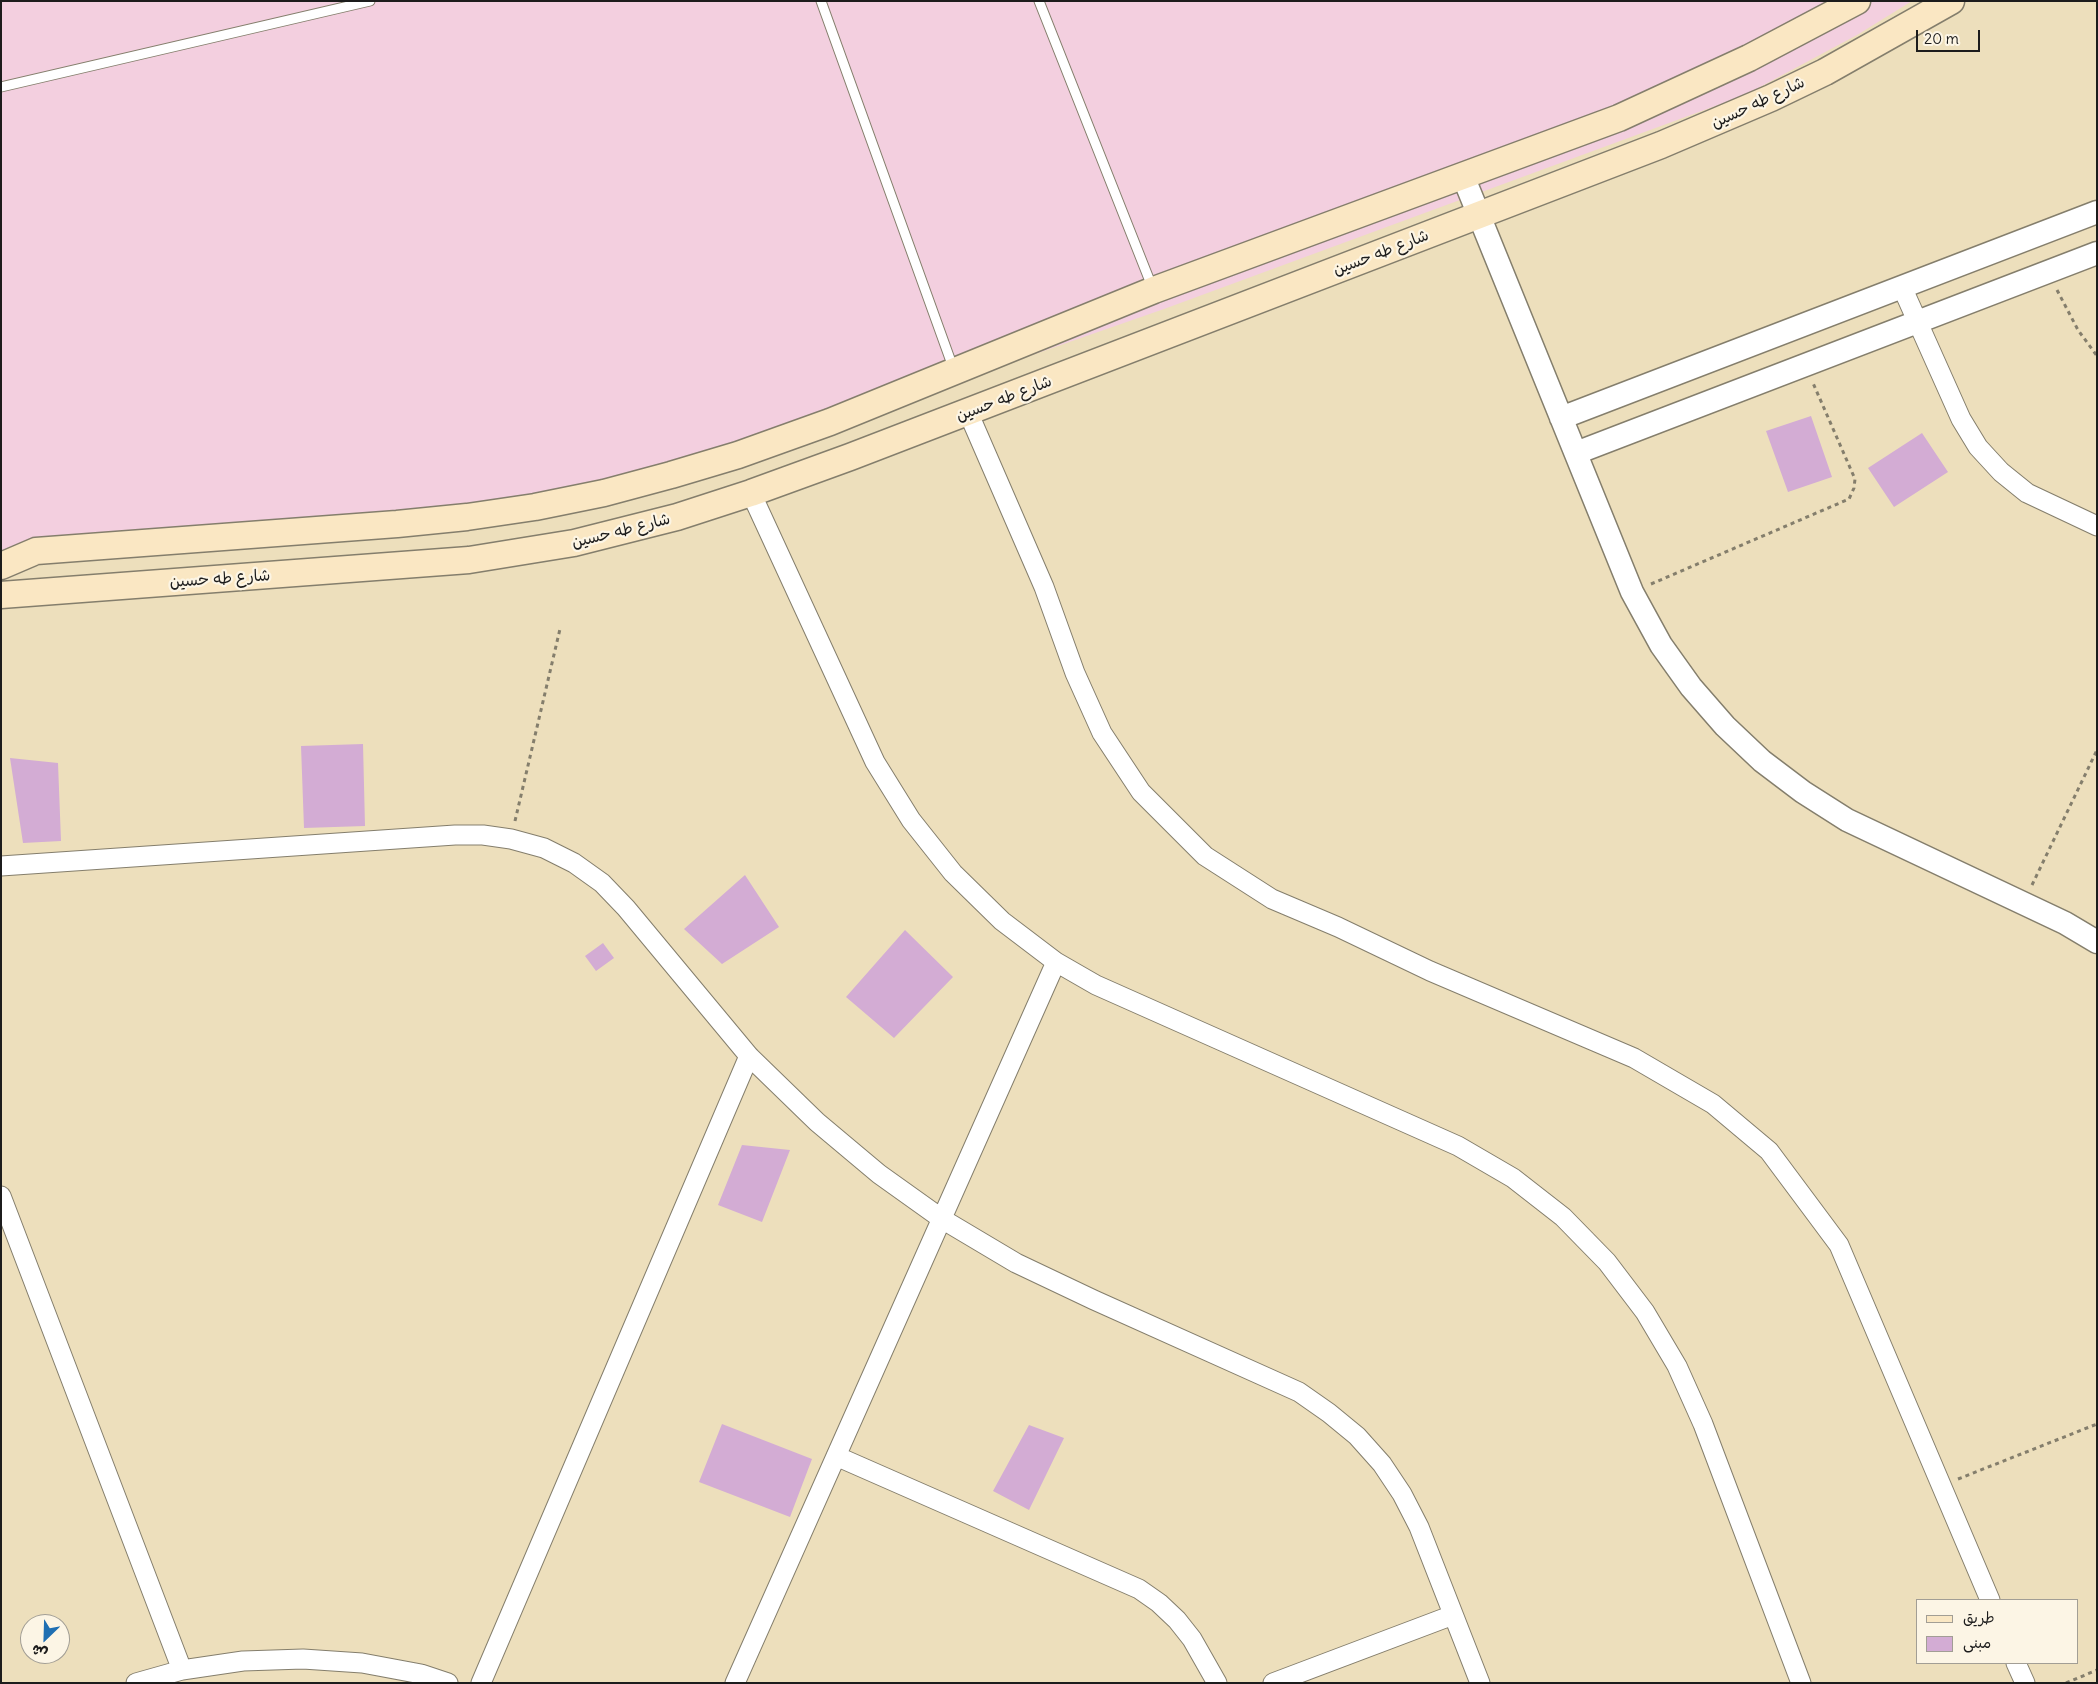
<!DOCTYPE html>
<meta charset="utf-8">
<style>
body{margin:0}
#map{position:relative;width:2098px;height:1684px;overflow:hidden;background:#eddfbc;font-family:Delius,"Playpen Sans Arabic",sans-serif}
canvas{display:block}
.frame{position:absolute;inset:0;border:2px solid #1c1c1c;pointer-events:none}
.legend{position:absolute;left:1916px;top:1599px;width:162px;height:65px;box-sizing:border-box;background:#fcf5e5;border:1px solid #a29e95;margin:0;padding:6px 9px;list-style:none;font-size:15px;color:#1c1c1c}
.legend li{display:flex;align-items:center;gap:10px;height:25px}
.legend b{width:25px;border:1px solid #a29e95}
.north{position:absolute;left:20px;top:1614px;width:50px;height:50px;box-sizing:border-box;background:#fcf5e5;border:1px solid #a29e95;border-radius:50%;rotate:204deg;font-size:14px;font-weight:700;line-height:20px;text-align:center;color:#1c1c1c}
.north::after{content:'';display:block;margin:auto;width:18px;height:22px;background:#1f6fb2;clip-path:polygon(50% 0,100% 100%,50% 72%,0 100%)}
.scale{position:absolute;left:1916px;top:30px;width:64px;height:22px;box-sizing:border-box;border:2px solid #1c1c1c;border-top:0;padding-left:6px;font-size:15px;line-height:18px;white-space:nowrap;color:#1c1c1c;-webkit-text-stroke:4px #fcf5e5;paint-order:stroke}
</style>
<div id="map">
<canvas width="2098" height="1684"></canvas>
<div class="frame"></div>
<ul class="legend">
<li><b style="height:6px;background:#fae7c3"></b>طريق</li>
<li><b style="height:14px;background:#d3acd4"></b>مبنى</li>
</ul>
<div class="north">ش</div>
<div class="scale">20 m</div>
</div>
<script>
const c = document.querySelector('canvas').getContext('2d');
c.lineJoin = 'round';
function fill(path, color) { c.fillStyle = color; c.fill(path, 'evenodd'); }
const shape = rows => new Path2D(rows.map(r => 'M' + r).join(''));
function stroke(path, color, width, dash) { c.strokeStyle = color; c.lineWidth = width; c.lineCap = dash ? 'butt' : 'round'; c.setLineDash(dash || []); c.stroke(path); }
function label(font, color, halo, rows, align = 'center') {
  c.font = font + ' Delius,"Playpen Sans Arabic",sans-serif'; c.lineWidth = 4.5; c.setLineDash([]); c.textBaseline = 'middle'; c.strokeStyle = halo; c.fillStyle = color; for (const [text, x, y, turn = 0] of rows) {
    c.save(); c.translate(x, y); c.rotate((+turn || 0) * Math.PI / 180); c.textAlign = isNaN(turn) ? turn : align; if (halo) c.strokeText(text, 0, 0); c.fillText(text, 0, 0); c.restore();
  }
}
const built = shape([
 [1,1,1912,1,1857,35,1745,95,1164,309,837,423,373,537,1,568]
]);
const building = shape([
 [1811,416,1832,477,1788,492,1766,431],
 [1922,433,1948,472,1894,507,1868,468],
 [363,744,365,826,304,828,301,746],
 [10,758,58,763,61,841,23,843],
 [745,875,779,927,722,964,684,929],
 [905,930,953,977,894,1038,846,997],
 [603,943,614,958,596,971,585,956],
 [742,1145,790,1150,762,1222,718,1205],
 [722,1424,812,1459,790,1517,699,1482],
 [1029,1425,1064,1438,1029,1510,993,1491]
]);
const path = shape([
 [2057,290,2078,330,2097,356],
 [1651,584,1849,499,1854,488,1855,479,1813,383],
 [515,821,560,629],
 [2032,885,2097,750],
 [1958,1479,2097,1424],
 [2066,1683,2097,1670]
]);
const service = shape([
 [821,1,954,370],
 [1039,1,1153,289],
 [1,87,370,1]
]);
const minor = shape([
 [1902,287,1961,419,1978,447,2001,472,2027,493,2097,526],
 [968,412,1044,587,1075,673,1102,733,1141,792,1205,856,1272,899,1338,927,1430,971,1634,1058,1713,1104,1769,1151,1839,1245,1990,1600],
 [751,493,875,762,911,820,953,873,1002,921,1056,962,1096,985,1458,1146,1513,1178,1563,1217,1607,1262,1645,1312,1677,1366,1703,1424,1801,1683],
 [1,866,455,835,483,835,511,839,544,848,574,863,602,883,626,908,749,1056,817,1122,879,1174,942,1219,1016,1263,1094,1300,1299,1392,1329,1413,1357,1436,1382,1464,1402,1494,1419,1527,1480,1683],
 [1,1196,182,1670],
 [836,1456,1139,1589,1159,1603,1177,1620,1192,1639,1217,1683],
 [2016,1663,2025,1683],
 [136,1683,182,1670,243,1661,303,1659,362,1663,421,1674,448,1683],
 [481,1683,749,1056],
 [735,1683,1056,962],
 [1273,1683,1453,1615]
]);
const tertiary = shape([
 [1463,176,1632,592,1661,645,1691,687,1725,726,1762,761,1803,792,1847,820,2065,923,2097,942],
 [1561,418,2097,212],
 [1576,453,2097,253]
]);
const secondary = shape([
 [1,566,36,551,397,524,467,517,535,507,604,493,671,475,738,455,830,422,1154,290,1619,118,1749,58,1857,1],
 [1,595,469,560,574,543,677,517,751,493,850,457,1661,145,1771,98,1825,72,1951,1]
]);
const streetNames = [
 ["شارع طه حسين",1758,103,-25],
 ["شارع طه حسين",1381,253,-21],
 ["شارع طه حسين",1004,399,-21],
 ["شارع طه حسين",621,531,-14],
 ["شارع طه حسين",220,579,-4]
];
fill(built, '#f3cfdf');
fill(building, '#d3acd4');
stroke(service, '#847e6c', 11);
stroke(minor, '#847e6c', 21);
stroke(tertiary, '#847e6c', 25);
stroke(secondary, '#847e6c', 29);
stroke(path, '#847e6c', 3, [4, 4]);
stroke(service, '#fff', 9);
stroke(minor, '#fff', 19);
stroke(tertiary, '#fff', 22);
stroke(secondary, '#fae7c3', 26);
label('16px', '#1c1c1c', '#fcf5e5', streetNames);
</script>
